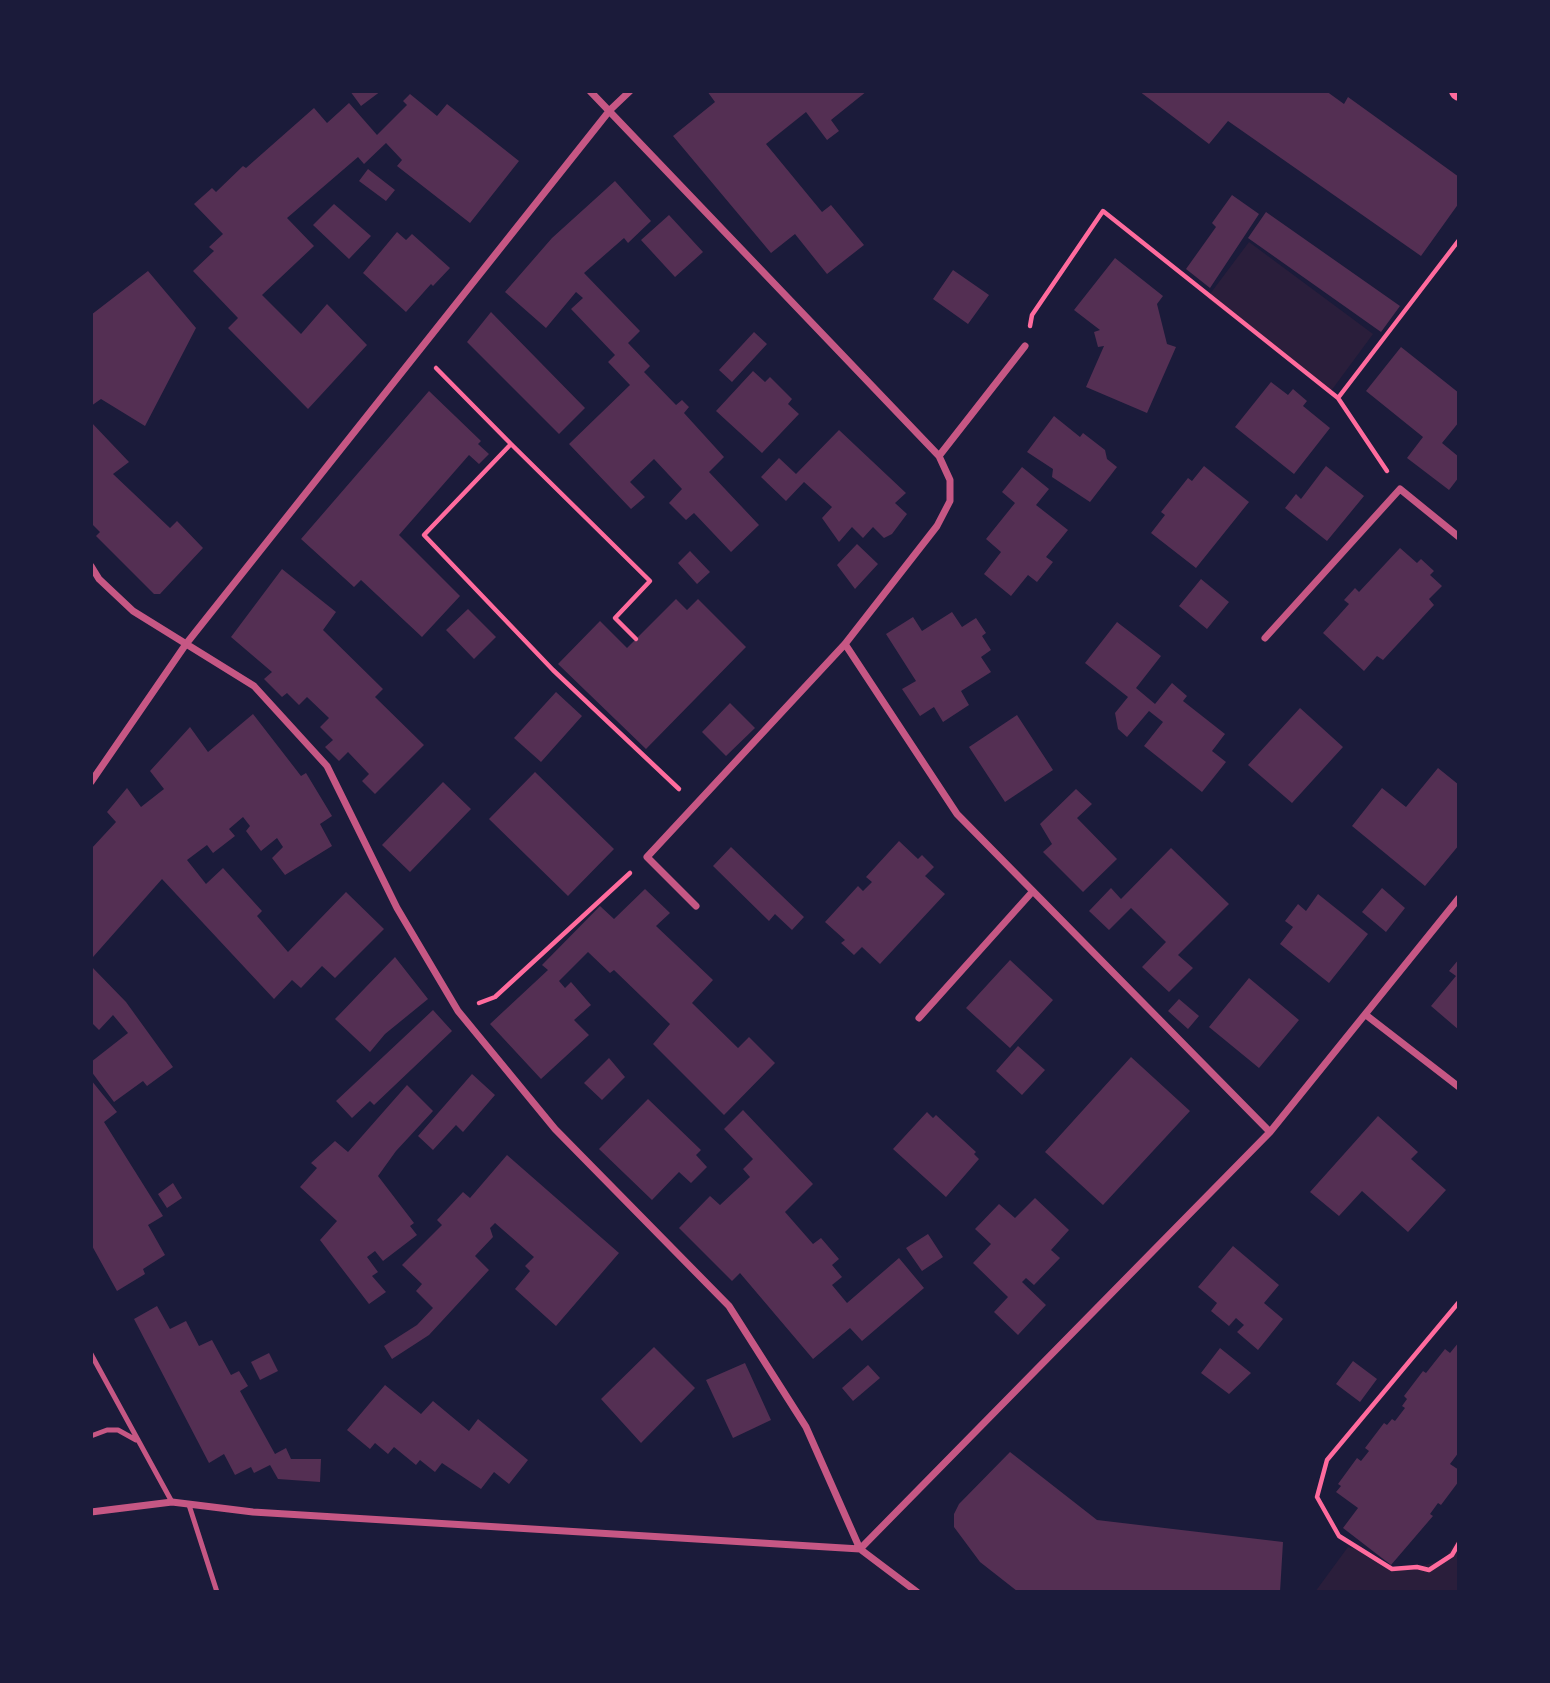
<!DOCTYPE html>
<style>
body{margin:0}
#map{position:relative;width:1550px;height:1683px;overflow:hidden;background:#1b1b3a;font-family:"Varela Round",sans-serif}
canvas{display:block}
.frame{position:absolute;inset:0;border:93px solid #1b1b3a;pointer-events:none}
</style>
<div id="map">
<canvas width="1550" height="1683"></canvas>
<div class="frame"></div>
</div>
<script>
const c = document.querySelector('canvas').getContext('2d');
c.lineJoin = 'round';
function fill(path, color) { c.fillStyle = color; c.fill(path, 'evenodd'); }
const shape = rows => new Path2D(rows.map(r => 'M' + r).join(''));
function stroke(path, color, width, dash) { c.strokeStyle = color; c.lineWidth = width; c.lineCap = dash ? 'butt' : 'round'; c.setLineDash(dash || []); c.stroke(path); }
const green = shape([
 [1249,242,1373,334,1331,391,1207,298],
 [1459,1537,1459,1592,1315,1592,1348,1547,1363,1551,1391,1567,1417,1567,1444,1560]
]);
const building = shape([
 [350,91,381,91,361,106],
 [707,91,867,91,831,120,839,131,827,140,806,112,766,144,822,212,831,205,864,245,827,274,795,234,771,253,673,136,715,102],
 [1139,91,1326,91,1344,104,1348,97,1459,177,1459,203,1421,256,1228,121,1209,144],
 [410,94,437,116,447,104,519,161,470,223,397,166,402,160,386,143,364,164,358,157,287,218,314,246,262,295,301,334,327,304,367,345,308,409,228,328,238,318,193,271,214,251,209,247,223,234,194,204,212,188,216,192,243,166,246,168,314,108,327,123,349,103,377,135,407,105,403,101],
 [368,169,395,190,386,201,359,181],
 [615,181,651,221,628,243,624,238,584,273,640,331,628,343,650,366,644,372,676,405,682,400,689,407,684,413,724,457,709,472,759,525,731,552,694,513,686,520,669,503,682,489,654,459,630,482,645,497,631,509,569,444,630,385,608,362,615,355,571,309,583,298,576,292,546,328,505,292,552,238],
 [1232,195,1259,214,1210,288,1186,269,1216,227,1212,223],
 [334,204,371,236,349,259,313,225],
 [1266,212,1400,306,1381,332,1248,238],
 [669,215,703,252,675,277,641,240],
 [397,232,406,240,412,234,450,268,433,286,431,284,406,312,363,273],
 [1115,258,1163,296,1157,304,1167,344,1176,347,1147,413,1086,387,1104,346,1098,347,1094,332,1100,330,1074,310],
 [953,270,989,295,968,324,933,299],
 [148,271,196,328,145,426,101,399,91,406,91,315],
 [491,312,585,408,559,434,467,342],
 [754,332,767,344,732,382,719,370],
 [1401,347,1459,393,1459,422,1442,443,1459,457,1459,477,1449,490,1407,458,1423,437,1366,391],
 [753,371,765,382,770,377,792,399,788,404,799,414,762,453,716,411],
 [1271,382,1288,395,1293,389,1307,401,1303,406,1330,428,1294,474,1235,427],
 [429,391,481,441,478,444,489,454,479,464,469,455,399,535,460,596,422,637,361,580,354,587,301,539],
 [1054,416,1080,437,1083,433,1105,450,1107,459,1117,467,1090,502,1052,477,1053,469,1027,452],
 [91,422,129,462,113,474,170,528,177,521,203,548,160,594,154,594,96,536,100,532,91,523],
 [839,430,906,493,895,503,907,514,892,534,884,538,873,527,863,538,852,527,839,542,822,518,832,507,804,482,786,501,761,477,779,458,796,474],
 [1204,466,1249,502,1196,568,1151,533,1165,515,1161,512,1188,478,1192,481],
 [1326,466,1364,496,1327,541,1285,508,1296,494,1301,499],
 [1022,467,1049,489,1036,505,1068,530,1046,557,1053,562,1037,582,1028,575,1011,596,984,574,1001,552,986,539,1015,503,1002,492],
 [857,544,878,564,855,589,837,565],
 [1400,548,1417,563,1421,559,1434,571,1430,575,1442,586,1429,599,1434,605,1383,660,1377,656,1364,671,1323,633,1349,604,1344,600,1355,588,1359,592],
 [690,551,710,572,697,584,678,563],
 [282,569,336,612,323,630,383,689,375,697,424,745,375,794,362,781,369,774,348,752,339,761,325,747,333,740,320,727,329,718,307,697,299,705,287,693,282,697,264,679,272,672,231,637],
 [1201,579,1229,602,1207,629,1179,606],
 [676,599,687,610,698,599,746,647,646,749,558,664,600,621,627,648],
 [468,609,496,637,474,659,446,630],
 [952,612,962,627,976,618,986,633,982,636,991,650,981,657,991,672,961,691,969,705,943,722,934,707,920,716,902,689,916,681,886,634,913,617,922,631],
 [1117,622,1161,656,1136,688,1155,704,1172,683,1187,696,1183,701,1225,734,1212,751,1226,762,1202,792,1144,746,1163,722,1149,711,1127,737,1118,729,1115,713,1128,697,1085,663],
 [556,692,582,716,541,762,514,738],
 [730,703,755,728,726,756,702,732],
 [1300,708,1343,747,1292,803,1248,765],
 [253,714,301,776,306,773,332,816,320,824,332,846,285,875,272,858,283,847,277,838,261,851,246,831,250,826,243,817,229,829,235,836,213,853,207,845,187,860,206,884,223,868,262,911,257,916,288,952,346,892,384,929,335,978,322,966,301,988,292,980,274,999,162,879,93,957,91,849,116,822,107,812,127,788,141,807,164,789,150,771,190,727,208,752],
 [1017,715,1053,770,1005,802,969,747],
 [1438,768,1459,785,1459,845,1425,886,1352,826,1382,788,1406,807],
 [535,772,614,849,568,896,489,819],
 [443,782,471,809,410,872,382,845],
 [1076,789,1092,804,1077,818,1117,859,1083,892,1043,852,1052,844,1040,824],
 [899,841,918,859,922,855,934,867,925,876,945,894,880,964,862,947,854,955,841,943,845,940,825,922,858,886,863,891,872,882,866,877],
 [731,847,804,917,792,930,775,914,769,921,713,866],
 [1171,848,1229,904,1178,955,1193,968,1169,992,1142,967,1166,942,1131,908,1109,930,1089,911,1111,888,1121,899],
 [1382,888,1405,908,1386,932,1362,912],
 [645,889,670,913,656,926,713,980,692,1003,738,1048,749,1037,775,1063,724,1115,653,1044,670,1024,614,970,610,973,588,952,559,981,565,988,571,982,591,1005,574,1020,589,1035,541,1079,490,1024,548,970,542,965,600,906,614,919],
 [1318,894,1368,934,1329,983,1280,944,1293,927,1285,921,1298,904,1306,911],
 [395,957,428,999,385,1034,370,1052,335,1019],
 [1459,959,1459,1030,1431,1006,1456,976,1449,971],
 [1010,960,1053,1000,1010,1048,966,1008],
 [91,966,126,1002,173,1067,147,1086,143,1081,114,1102,91,1071,91,1062,128,1033,113,1015,99,1030,91,1022],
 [1249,978,1299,1020,1259,1068,1209,1027],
 [1179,999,1199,1016,1188,1029,1168,1011],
 [433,1010,452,1031,374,1105,370,1101,352,1118,336,1101],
 [1018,1046,1045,1070,1022,1095,996,1071],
 [1131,1057,1190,1111,1103,1205,1045,1152],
 [609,1058,625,1077,602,1100,584,1083],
 [472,1074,495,1095,463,1132,456,1125,433,1150,418,1136],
 [91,1080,117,1112,104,1122,163,1216,148,1225,165,1255,143,1269,145,1274,117,1291,91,1244],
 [407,1085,433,1111,396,1151,378,1176,414,1223,410,1226,417,1235,383,1261,375,1251,367,1257,378,1272,372,1276,386,1292,369,1304,320,1240,337,1221,300,1187,317,1168,311,1163,335,1141,348,1152],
 [648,1099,701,1150,696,1155,707,1167,691,1183,679,1172,652,1200,599,1149],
 [743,1110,813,1184,785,1212,813,1244,821,1238,839,1259,832,1265,842,1277,832,1285,847,1303,899,1258,924,1288,862,1341,850,1328,813,1359,740,1273,732,1281,679,1228,710,1196,720,1205,750,1177,743,1169,753,1159,724,1129],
 [927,1112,933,1118,936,1115,976,1152,974,1154,979,1159,946,1197,893,1149],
 [1378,1116,1418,1152,1411,1159,1446,1190,1408,1232,1362,1191,1339,1216,1310,1192],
 [507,1155,619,1253,556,1326,515,1289,530,1271,525,1266,534,1257,495,1223,490,1228,493,1237,475,1256,489,1270,429,1335,392,1359,384,1346,417,1325,433,1308,416,1291,422,1284,402,1265,442,1225,437,1220,463,1192,470,1198],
 [173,1183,182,1198,167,1208,158,1194],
 [1035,1198,1069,1230,1051,1250,1060,1258,1034,1285,1026,1278,1022,1282,1046,1305,1018,1335,994,1312,1008,1297,973,1263,991,1244,975,1229,999,1204,1015,1218],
 [928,1234,943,1257,922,1271,906,1248],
 [1233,1246,1279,1285,1264,1303,1283,1319,1258,1350,1237,1332,1244,1325,1236,1318,1229,1326,1211,1311,1217,1303,1198,1287],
 [157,1306,170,1329,186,1321,199,1346,212,1340,231,1375,239,1371,248,1386,240,1391,275,1454,286,1448,291,1459,321,1459,320,1482,278,1479,270,1465,254,1473,251,1467,235,1475,224,1454,209,1463,134,1319],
 [1459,1342,1459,1452,1450,1464,1459,1470,1459,1481,1441,1505,1438,1503,1430,1514,1433,1516,1391,1565,1343,1528,1358,1508,1336,1492,1341,1486,1338,1484,1357,1458,1361,1461,1369,1451,1365,1448,1384,1423,1387,1425,1392,1419,1395,1421,1405,1408,1402,1406,1407,1399,1404,1396,1423,1371,1426,1373,1445,1349,1450,1353],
 [654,1347,695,1388,641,1443,601,1399],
 [1220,1348,1251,1373,1229,1394,1201,1373],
 [269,1353,278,1371,260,1380,251,1362],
 [1353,1361,1377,1379,1360,1402,1336,1384],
 [745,1363,771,1420,733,1438,706,1380],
 [868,1365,880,1378,853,1401,842,1388],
 [385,1385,421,1414,433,1401,469,1431,478,1419,528,1460,509,1484,494,1472,481,1489,442,1463,435,1472,420,1460,416,1465,394,1447,388,1454,375,1443,370,1449,347,1430],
 [1010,1452,1097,1520,1283,1542,1280,1592,1017,1591,980,1562,954,1527,954,1514,959,1504]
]);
const path = shape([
 [1030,326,1032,315,1103,211,1338,398],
 [436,368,511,444,424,535,553,670,679,789],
 [511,444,650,581,615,618,636,639],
 [1387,471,1338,398,1459,240],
 [479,1003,495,997,630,873],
 [1459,1302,1327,1460,1317,1497,1339,1536,1392,1569,1417,1567,1429,1570,1452,1555,1459,1543]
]);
const service = shape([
 [91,1354,172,1502],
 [91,1436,107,1430,118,1430,136,1440],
 [189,1505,217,1592]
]);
const minor = shape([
 [590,91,939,456,950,480,950,501,937,526,845,644,647,857,696,906],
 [939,456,1025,346],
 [91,566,99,579,133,611,254,686,327,766,397,908,458,1011,555,1129,729,1306,806,1427,860,1549,917,1592],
 [1265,638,1400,489,1459,537],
 [845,644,957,814,1270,1132],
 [91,782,186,644,610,110,630,91],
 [1366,1015,1459,1087],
 [919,1018,1033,891],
 [91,1512,172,1502,253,1512,860,1549],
 [860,1549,1270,1132,1459,898]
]);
const primary = shape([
 [1458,91,1459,92]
]);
fill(green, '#2a1e3b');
fill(building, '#542f53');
stroke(path, '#ff6b9d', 4.5);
stroke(service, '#c65784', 5);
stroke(minor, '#c65784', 7);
stroke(primary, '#ff6b9d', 18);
</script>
